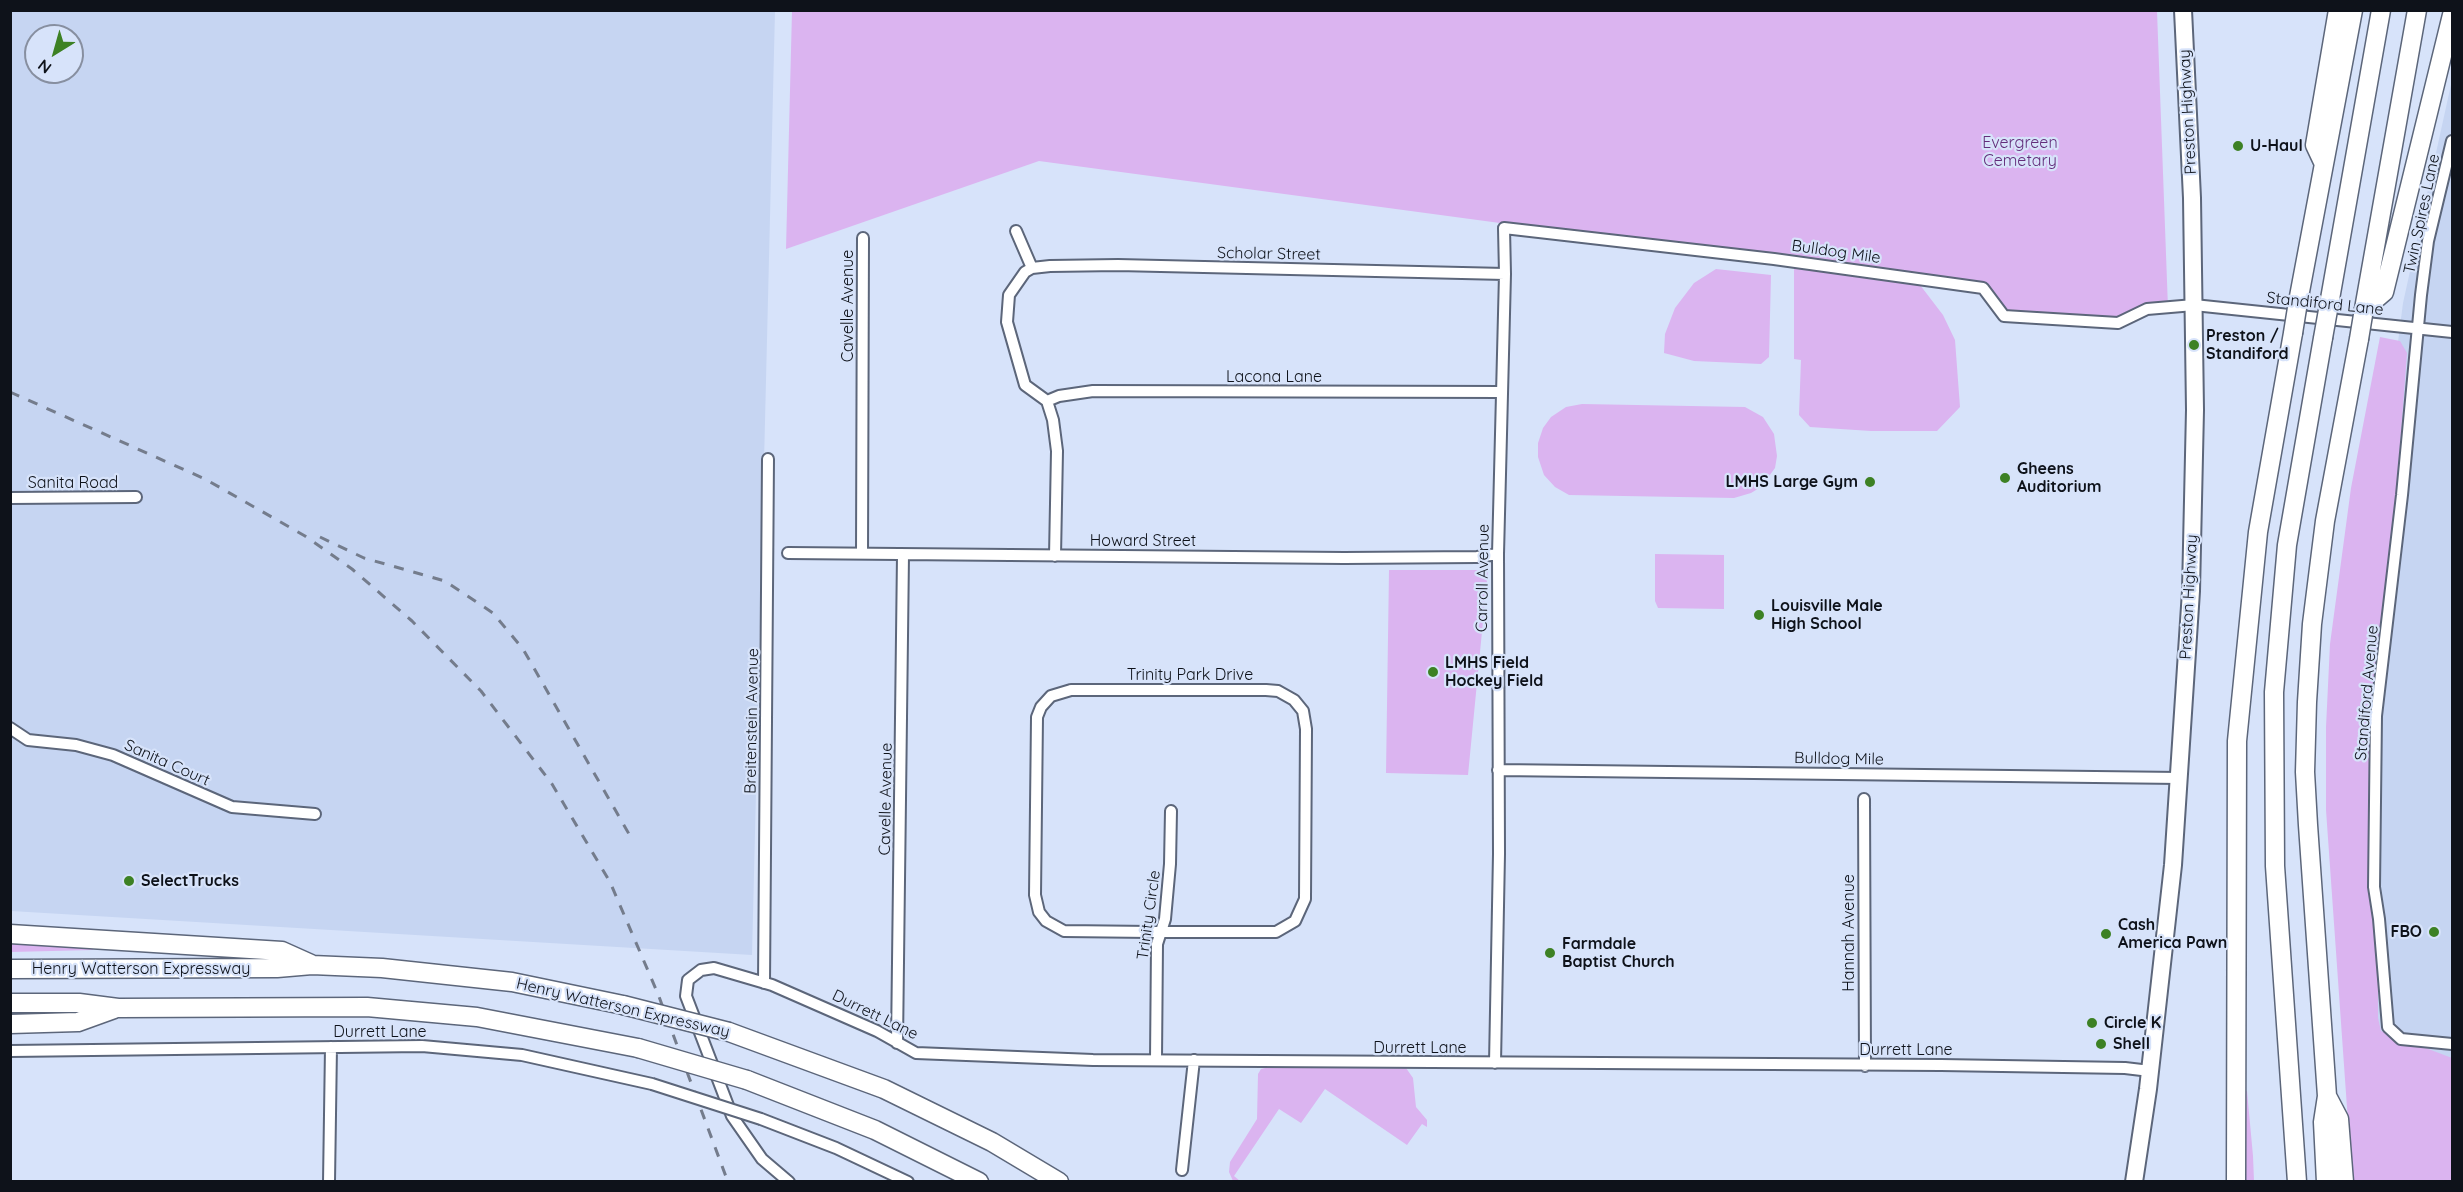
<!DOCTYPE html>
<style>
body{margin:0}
#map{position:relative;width:2463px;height:1192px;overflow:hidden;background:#d7e3fa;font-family:Quicksand,sans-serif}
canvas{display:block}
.frame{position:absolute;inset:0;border:12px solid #0e121a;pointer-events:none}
.north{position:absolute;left:24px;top:24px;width:60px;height:60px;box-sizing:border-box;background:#d7e3fa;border:2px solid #878fa0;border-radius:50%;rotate:217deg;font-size:16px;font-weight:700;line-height:24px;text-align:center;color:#0e121a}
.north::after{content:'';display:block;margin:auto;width:21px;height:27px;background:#3d8124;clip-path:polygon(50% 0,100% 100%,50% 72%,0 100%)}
</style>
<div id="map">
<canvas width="2463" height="1192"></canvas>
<div class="frame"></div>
<div class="north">N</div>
</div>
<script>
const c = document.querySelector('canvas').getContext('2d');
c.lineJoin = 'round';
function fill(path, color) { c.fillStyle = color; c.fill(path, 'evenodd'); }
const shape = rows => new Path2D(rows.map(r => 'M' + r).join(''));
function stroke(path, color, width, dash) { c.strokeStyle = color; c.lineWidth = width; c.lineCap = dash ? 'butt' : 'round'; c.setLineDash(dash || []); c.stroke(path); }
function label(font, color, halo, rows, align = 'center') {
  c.font = font + ' Quicksand,sans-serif'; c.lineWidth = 4.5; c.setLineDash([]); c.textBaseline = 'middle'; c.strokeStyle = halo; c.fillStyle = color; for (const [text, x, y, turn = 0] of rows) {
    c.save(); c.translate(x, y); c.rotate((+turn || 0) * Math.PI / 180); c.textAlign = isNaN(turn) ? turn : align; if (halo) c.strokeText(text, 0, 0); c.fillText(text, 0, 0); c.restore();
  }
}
const built = shape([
 [10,11,775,11,752,955,11,911],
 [36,36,72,36,72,72,36,72],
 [2452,80,2452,1181,2369,1104,2358,655,2403,303]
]);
const green = shape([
 [792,11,2157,11,2168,308,2118,323,2004,316,1983,288,1039,161,786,249],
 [1794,267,1917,281,1943,315,1955,340,1960,407,1937,431,1871,431,1810,427,1799,415,1801,360,1794,359],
 [1716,269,1771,275,1769,357,1761,364,1694,361,1664,353,1665,334,1675,308,1694,283],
 [2380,337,2400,341,2407,353,2396,498,2370,738,2368,861,2378,959,2378,1018,2381,1031,2452,1058,2452,1181,2353,1182,2349,1136,2326,810,2326,727,2330,644,2351,488],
 [1582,404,1745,407,1763,417,1774,434,1777,456,1775,468,1761,487,1751,493,1734,498,1569,495,1555,487,1544,475,1538,457,1538,443,1543,428,1551,417,1566,407],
 [1655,554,1724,555,1724,609,1658,608,1655,601],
 [1389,570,1488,570,1468,775,1386,773],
 [11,944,93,947,93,950,11,952],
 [1269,1067,1406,1068,1413,1078,1416,1107,1427,1120,1427,1127,1422,1124,1407,1145,1325,1089,1301,1123,1279,1109,1234,1176,1240,1181,1233,1181,1229,1172,1230,1162,1257,1119,1258,1074,1261,1069],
 [2247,1091,2253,1156,2254,1181,2241,1181,2240,1093]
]);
const minor = shape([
 [2452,141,2428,241,2421,295,2402,495,2376,716,2374,887,2379,919,2388,1027,2401,1039,2452,1044],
 [1016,231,1032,268],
 [1047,401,1059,396,1093,391,1502,392],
 [10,498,136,497],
 [788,553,1344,558,1477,557,1498,554],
 [862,553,863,238],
 [1055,556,1057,451,1053,420,1047,401,1025,385,1007,322,1009,295,1025,272,1032,268,1050,266,1118,265,1505,274],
 [1071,690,1266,690,1278,691,1294,700,1303,711,1306,729,1305,899,1295,921,1276,932,1151,932,1064,931,1046,921,1039,912,1035,895,1037,717,1041,707,1051,696,1071,690],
 [10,728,28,740,76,745,113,755,232,807,315,814],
 [1498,770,2180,778],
 [1864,799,1865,1066],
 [764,983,768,459],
 [897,1043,903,555],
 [10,1051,422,1046,522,1055,652,1084],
 [1156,1059,1157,944,1165,919,1170,864,1171,811],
 [1495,1063,1499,854,1498,554,1505,274,1504,228,1774,259,1983,288,2004,316,2118,323,2147,309,2194,305,2452,332],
 [761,1119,836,1148,908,1182],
 [1182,1170,1194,1060],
 [329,1182,331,1047],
 [789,1182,762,1159,732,1116,686,996,688,980,701,970,714,968,772,985,877,1031,916,1053,1093,1060,1941,1065,2125,1068,2150,1071]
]);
const primary = shape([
 [2134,1182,2148,1089,2173,865,2191,591,2195,410,2192,198,2183,10]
]);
const motorway = shape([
 [2323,162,2315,145,2338,10],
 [2330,299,2381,10],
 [2298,302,2353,10],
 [2364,309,2384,292,2452,15],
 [2364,309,2417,10],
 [10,934,282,951,311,964],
 [10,969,277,968,312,965,382,968,512,982,623,1005],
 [10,1003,79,1003,118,1008,367,1007,477,1017,638,1048],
 [10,1024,78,1022,114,1009],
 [729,1032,884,1089,992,1142,1059,1182],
 [747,1080,875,1130,979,1182],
 [2327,1096,2339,1119,2344,1182],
 [2236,1182,2237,741,2258,532,2293,333],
 [2297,1182,2275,866,2274,692,2287,545,2323,338],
 [2326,1182,2323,1122,2327,1096,2308,825,2305,772,2307,702,2312,624,2325,521,2359,339]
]);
const rail = shape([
 [10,392,205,479,305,536,352,569,412,621,481,691,552,784,610,882,658,994,728,1182],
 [320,537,364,558,445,581,493,613,523,649,629,834]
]);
const minorBridge = shape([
 [652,1084,761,1119]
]);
const motorwayBridge = shape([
 [2293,333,2298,302],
 [2323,338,2330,299],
 [2359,339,2364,309],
 [623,1005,729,1032],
 [638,1048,747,1080]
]);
const markers = [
 [2238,146,6,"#3d8124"],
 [2194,345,6,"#3d8124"],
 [2005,478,6,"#3d8124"],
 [1870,482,6,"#3d8124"],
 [1759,615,6,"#3d8124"],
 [1433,672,6,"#3d8124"],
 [129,881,6,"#3d8124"],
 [2434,932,6,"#3d8124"],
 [2106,934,6,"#3d8124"],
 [1550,953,6,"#3d8124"],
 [2092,1023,6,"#3d8124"],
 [2101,1044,6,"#3d8124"]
];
const streetNames = [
 ["Preston Highway",2188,112,-93],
 ["Twin Spires Lane",2422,214,-78],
 ["Bulldog Mile",1836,252,8],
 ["Scholar Street",1269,254,1],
 ["Standiford Lane",2325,304,6],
 ["Cavelle Avenue",848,306,-90],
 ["Lacona Lane",1274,377],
 ["Sanita Road",73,483],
 ["Howard Street",1143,541],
 ["Carroll Avenue",1483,578,-89],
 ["Preston Highway",2189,597,-87],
 ["Trinity Park Drive",1190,675],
 ["Standiford Avenue",2367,693,-85],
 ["Breitenstein Avenue",752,721,-89],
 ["Bulldog Mile",1839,759,1],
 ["Sanita Court",167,763,24],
 ["Cavelle Avenue",886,799,-89],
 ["Trinity Circle",1149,915,-82],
 ["Hannah Avenue",1849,933,-90],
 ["Henry Watterson Expressway",141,969],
 ["Henry Watterson Expressway",623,1008,13],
 ["Durrett Lane",875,1015,26],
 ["Durrett Lane",380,1032],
 ["Durrett Lane",1420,1048],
 ["Durrett Lane",1906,1050]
];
const parkNames = [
 ["Evergreen",2020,143],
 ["Cemetary",2020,161]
];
const poiNames = [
 ["U-Haul",2250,146],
 ["Preston /",2206,336],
 ["Standiford",2206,354],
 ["Gheens",2017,469],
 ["Auditorium",2017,487],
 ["LMHS Large Gym",1858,482,"right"],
 ["Louisville Male",1771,606],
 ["High School",1771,624],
 ["LMHS Field",1445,663],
 ["Hockey Field",1445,681],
 ["SelectTrucks",141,881],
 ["Cash",2118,925],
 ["America Pawn",2118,943],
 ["FBO",2422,932,"right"],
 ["Farmdale",1562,944],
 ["Baptist Church",1562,962],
 ["Circle K",2104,1023],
 ["Shell",2113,1044]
];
fill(built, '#c6d5f2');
fill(green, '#dbb4f0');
stroke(minor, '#5c667a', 14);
stroke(primary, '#5c667a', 20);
stroke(motorway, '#5c667a', 21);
stroke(minor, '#fff', 10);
stroke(primary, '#fff', 16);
stroke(motorway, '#fff', 18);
stroke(rail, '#747c8c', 3, [10, 10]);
stroke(minorBridge, '#5c667a', 14, []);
stroke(motorwayBridge, '#5c667a', 21, []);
stroke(minorBridge, '#fff', 10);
stroke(motorwayBridge, '#fff', 18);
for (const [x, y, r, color] of markers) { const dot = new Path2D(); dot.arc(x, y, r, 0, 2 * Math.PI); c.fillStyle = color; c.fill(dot); stroke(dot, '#d7e3fa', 2); }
label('16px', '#0e121a', '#d7e3fa', streetNames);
label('16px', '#632e7b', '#d7e3fa', parkNames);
label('bold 16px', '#0e121a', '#d7e3fa', poiNames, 'left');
</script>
